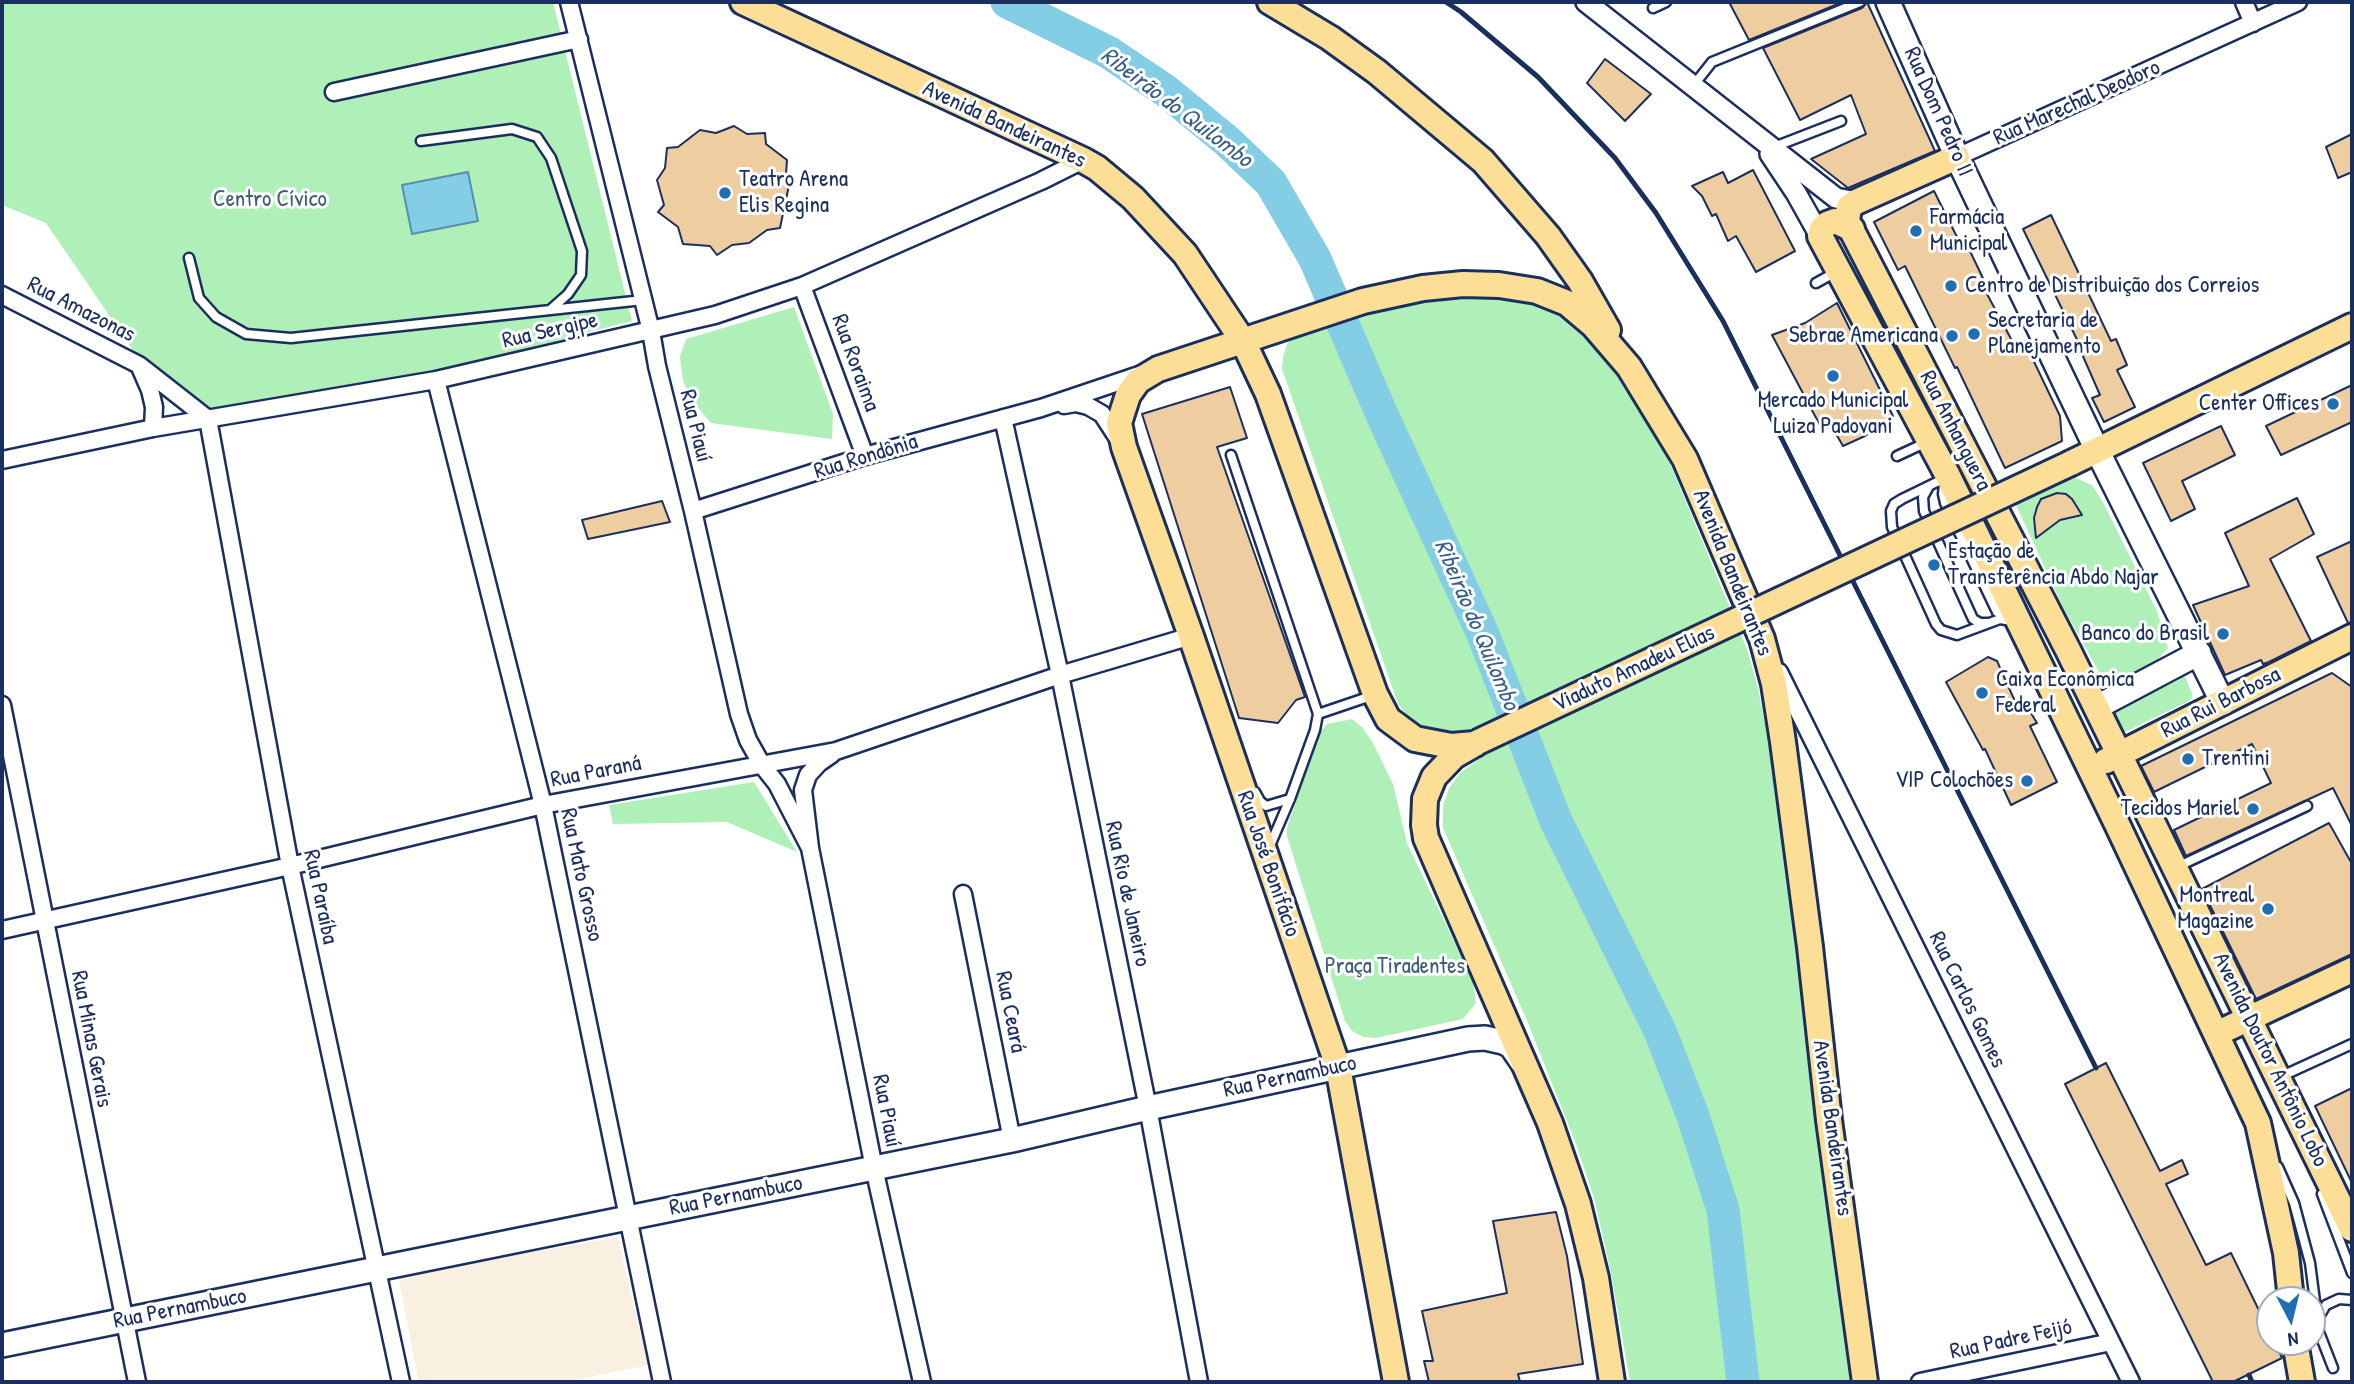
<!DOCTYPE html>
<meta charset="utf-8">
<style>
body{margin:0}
#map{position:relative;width:2354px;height:1384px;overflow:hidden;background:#fff;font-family:"Patrick Hand",sans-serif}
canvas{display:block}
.frame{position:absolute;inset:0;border:4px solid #1b2f5e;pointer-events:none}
.north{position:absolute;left:2256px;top:1286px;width:70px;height:70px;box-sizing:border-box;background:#fff;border:2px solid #a4acbf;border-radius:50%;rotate:173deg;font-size:19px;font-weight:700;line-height:28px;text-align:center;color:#1b2f5e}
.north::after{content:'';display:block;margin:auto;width:24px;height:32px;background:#1f6fb2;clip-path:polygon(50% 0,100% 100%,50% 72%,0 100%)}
</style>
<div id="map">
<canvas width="2354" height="1384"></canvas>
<div class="frame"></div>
<div class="north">N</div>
</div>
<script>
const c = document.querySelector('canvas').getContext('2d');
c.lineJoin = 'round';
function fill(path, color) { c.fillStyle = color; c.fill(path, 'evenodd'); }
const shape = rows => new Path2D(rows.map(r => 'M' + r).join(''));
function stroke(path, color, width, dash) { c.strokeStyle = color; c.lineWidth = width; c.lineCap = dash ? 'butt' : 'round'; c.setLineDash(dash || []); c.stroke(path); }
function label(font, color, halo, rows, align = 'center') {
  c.font = font + ' "Patrick Hand",sans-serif'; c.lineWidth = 6; c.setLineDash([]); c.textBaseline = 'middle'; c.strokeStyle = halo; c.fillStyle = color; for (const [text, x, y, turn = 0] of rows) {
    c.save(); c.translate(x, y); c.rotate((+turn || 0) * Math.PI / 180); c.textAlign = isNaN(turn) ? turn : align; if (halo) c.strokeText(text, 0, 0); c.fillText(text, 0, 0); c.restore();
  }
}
const built = shape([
 [618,1237,648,1365,566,1382,419,1382,398,1276]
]);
const green = shape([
 [2,2,553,2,632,321,435,372,204,413,139,359,46,223,2,205],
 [1470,292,1544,304,1575,320,1605,358,1657,432,1747,649,1758,688,1789,845,1816,1098,1851,1382,1630,1382,1611,1273,1594,1198,1576,1144,1528,1023,1443,828,1443,807,1449,788,1461,772,1478,760,1463,731,1444,733,1426,728,1410,719,1398,704,1282,369,1283,357,1287,344,1295,334,1368,309],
 [794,307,833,414,832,439,711,423,694,403,683,381,680,357,686,339],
 [2071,476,2092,485,2103,502,2157,611,2168,648,2157,660,2144,669,2117,678,2099,672,2064,609,2015,503],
 [2184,674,2192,693,2192,698,2189,701,2121,734,2107,721,2113,712,2179,680],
 [1352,719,1362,727,1373,743,1393,784,1407,843,1473,981,1476,1003,1463,1019,1376,1038,1363,1037,1352,1031,1345,1021,1287,836,1287,827,1321,731,1327,724],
 [754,782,797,852,727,822,613,824,609,805]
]);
const water = shape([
 [468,172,478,221,412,234,402,185,468,172]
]);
const river = shape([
 [1007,2,1108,52,1166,91,1227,141,1271,183,1315,259,1383,417,1482,632,1556,821,1660,1031,1693,1116,1723,1210,1743,1382]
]);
const building = shape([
 [1729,2,1843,2,1749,40,1729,2],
 [1867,2,1935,151,1848,188,1811,159,1866,134,1851,95,1800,120,1763,48,1862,8,1867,2],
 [1605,59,1651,94,1625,121,1587,83,1605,59],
 [734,126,747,134,765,133,766,144,787,160,786,174,788,190,780,228,767,230,749,243,732,245,717,255,710,246,683,244,678,227,658,212,664,205,657,180,665,168,667,148,678,147,700,130,716,133,734,126],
 [2352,134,2352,172,2338,178,2326,147,2352,134],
 [1753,170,1795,251,1756,272,1736,236,1728,241,1716,214,1712,216,1702,196,1692,186,1723,172,1728,183,1753,170],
 [1934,191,1964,251,1969,249,1990,293,1987,294,2017,350,2026,345,2060,416,2062,441,2005,468,1957,367,1955,368,1905,266,1898,270,1874,222,1934,191],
 [2051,215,2111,341,2116,339,2127,365,2117,370,2135,407,2104,422,2092,398,2100,395,2082,354,2084,354,2023,229,2051,215],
 [1837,303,1893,416,1865,436,1843,446,1832,427,1822,429,1772,335,1805,323,1837,303],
 [2352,385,2352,422,2281,455,2266,426,2352,385],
 [1230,387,1247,438,1217,447,1305,697,1296,700,1278,723,1239,718,1142,414,1230,387],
 [2221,426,2235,455,2182,481,2195,509,2171,521,2143,463,2221,426],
 [2057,493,2066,494,2072,499,2082,515,2060,520,2036,538,2034,518,2037,507,2041,499,2057,493],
 [2297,498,2314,534,2270,559,2311,641,2269,662,2263,664,2261,660,2225,675,2193,605,2249,586,2225,533,2297,498],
 [662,501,670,522,588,539,582,520,662,501],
 [2352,541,2352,622,2348,623,2317,557,2352,541],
 [1988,657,1997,661,2018,708,2026,705,2037,723,2030,726,2057,782,2011,805,1985,749,1983,750,1946,682,1988,657],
 [2332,673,2352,687,2352,826,2333,788,2186,856,2174,830,2271,783,2252,744,2154,792,2141,766,2332,673],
 [2329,823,2352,864,2352,954,2256,999,2202,889,2329,823],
 [2106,1063,2160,1171,2182,1160,2188,1174,2166,1184,2206,1265,2231,1253,2270,1333,2270,1342,2275,1342,2282,1358,2233,1382,2213,1382,2065,1084,2106,1063],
 [2352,1088,2352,1183,2315,1106,2352,1088],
 [1556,1212,1567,1256,1583,1364,1518,1374,1520,1382,1429,1382,1424,1361,1433,1361,1422,1311,1507,1293,1493,1221,1556,1212]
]);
const service = shape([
 [1653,8,1666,2],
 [1693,86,1712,62,1860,2],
 [421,141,512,129,537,137,551,158,582,251,581,275,568,294,551,309],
 [1774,147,1841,121],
 [189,258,199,298,216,317,246,334,291,338,643,300],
 [1816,283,1836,272],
 [1231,455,1318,714,1315,730,1290,799,1269,848],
 [1897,456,1927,442],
 [1945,478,1902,499,1894,504,1891,511,1892,527,1936,624,1941,630,1957,635,2000,619,2012,621],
 [1944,485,1943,494,1945,503,1997,612,2008,619],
 [1928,488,1923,497,1924,511,1973,619,1980,623,1987,623],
 [1318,714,1371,696],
 [1255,792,1260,801,1266,806,1290,799],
 [2179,866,2307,806],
 [2282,1076,2352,1044],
 [2278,1167,2294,1203,2310,1263,2319,1332,2333,1368],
 [2322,1194,2352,1273],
 [2317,1320,2326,1305,2339,1299,2352,1300]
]);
const minor = shape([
 [569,2,651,331,657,366,693,511,739,714,748,740,762,765,777,784,810,848],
 [2244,2,2253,23],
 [334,92,579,39],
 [1957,157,2298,2],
 [802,286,865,456],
 [2,295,139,365,208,419,290,866,401,1382],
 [140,367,150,390,154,407,153,428],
 [436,380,543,805,662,1382],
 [1064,405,1076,403,1088,406,1102,414,1117,437],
 [1003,418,1060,675,1148,1108,1199,1382],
 [2,460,153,428,436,380,715,315,802,286,1041,181,1083,160],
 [693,511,865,456,1041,408,1142,374],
 [1779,672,2131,1382],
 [2,705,137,1382],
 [832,754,819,763,808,775,803,790,810,848,874,1168,922,1382],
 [963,894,1012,1140],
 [2,930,290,866,543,805,836,751,1060,675,1191,636],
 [1920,1382,2111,1342]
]);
const tertiary = shape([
 [1586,2,1836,198,1856,202],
 [1770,154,1796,193,1820,236]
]);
const secondary = shape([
 [1888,2,1957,157,2097,450,2223,703],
 [2097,707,2199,653],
 [2,1345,1012,1140,1148,1108,1468,1039,1485,1038,1503,1042,1511,1046,1522,1062]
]);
const primary = shape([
 [743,2,1083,160,1097,168,1133,198,1185,254,1243,341,1268,394,1375,694,1388,719,1415,739,1451,746,1475,744],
 [1270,2,1330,38,1377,72,1483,161,1548,236,1580,281,1608,330],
 [1957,157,1856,202,1849,207,1847,221,2068,650,2352,1229],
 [1852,229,1835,221,1827,224,1822,229,1820,236,1948,476,2117,824,2258,1123,2286,1253,2291,1300],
 [2071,463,2352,326],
 [1473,745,1454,756,1434,777,1425,799,1424,825,1426,838,1550,1123,1578,1204,1596,1278,1612,1382],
 [2106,761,2352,637],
 [2216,1034,2352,970],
 [2295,1342,2302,1382],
 [1396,1382,1338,1067,1191,636,1124,447,1119,423,1128,395,1138,381,1158,369,1363,301,1423,288,1463,284,1499,285,1537,291,1567,303,1593,325,1629,367,1685,459,1762,639,1774,684,1783,742,1810,947,1829,1120,1865,1382]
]);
const rail = shape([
 [1446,2,1461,12,1538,77,1615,158,1656,213,1723,321,2096,1068],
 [2249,1375,2252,1382]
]);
const primaryBridge = shape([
 [1478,742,2071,463]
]);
const markers = [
 [725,193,7,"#1f6fb2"],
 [1916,231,7,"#1f6fb2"],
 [1951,286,7,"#1f6fb2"],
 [1974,334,7,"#1f6fb2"],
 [1952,336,7,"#1f6fb2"],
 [1833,376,7,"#1f6fb2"],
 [2333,404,7,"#1f6fb2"],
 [1934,565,7,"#1f6fb2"],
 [2223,634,7,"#1f6fb2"],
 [1982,693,7,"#1f6fb2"],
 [2188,759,7,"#1f6fb2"],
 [2027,781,7,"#1f6fb2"],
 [2253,809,7,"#1f6fb2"],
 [2268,909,7,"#1f6fb2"]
];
const streetNames = [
 ["Rua Marechal Deodoro",2077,103,-24],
 ["Rua Dom Pedro II",1938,112,66],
 ["Avenida Bandeirantes",1004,125,25],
 ["Rua Amazonas",81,310,27],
 ["Rua Sergipe",550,331,-13],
 ["Rua Roraima",855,363,70],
 ["Rua Piauí",695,426,76],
 ["Rua Anhanguera",1955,431,63],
 ["Rua Rondônia",866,457,-17],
 ["Avenida Bandeirantes",1732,573,68],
 ["Viaduto Amadeu Elias",1634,669,-25],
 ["Rua Rui Barbosa",2221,703,-27],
 ["Rua Paraná",596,772,-11],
 ["Rua José Bonifácio",1268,864,71],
 ["Rua Mato Grosso",581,875,78],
 ["Rua Rio de Janeiro",1127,894,78],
 ["Rua Paraíba",320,897,78],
 ["Rua Carlos Gomes",1967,1000,64],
 ["Rua Ceará",1010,1012,79],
 ["Rua Minas Gerais",91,1039,79],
 ["Avenida Doutor Antônio Lobo",2270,1060,64],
 ["Rua Pernambuco",1290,1077,-12],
 ["Rua Piauí",886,1111,79],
 ["Avenida Bandeirantes",1832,1128,82],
 ["Rua Pernambuco",736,1196,-11],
 ["Rua Pernambuco",180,1309,-11],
 ["Rua Padre Feijó",2011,1340,-12]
];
const poiNames = [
 ["Teatro Arena",739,180],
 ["Elis Regina",739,206],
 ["Farmácia",1930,218],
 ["Municipal",1930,244],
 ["Centro de Distribuição dos Correios",1965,286],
 ["Secretaria de",1988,321],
 ["Planejamento",1988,347],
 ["Sebrae Americana",1938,336,"right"],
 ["Mercado Municipal",1833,401,"center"],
 ["Luiza Padovani",1833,427,"center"],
 ["Center Offices",2319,404,"right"],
 ["Estação de",1948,552],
 ["Transferência Abdo Najar",1948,578],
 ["Banco do Brasil",2209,634,"right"],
 ["Caixa Econômica",1996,680],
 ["Federal",1996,706],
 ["Trentini",2202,759],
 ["VIP Colochões",2013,781,"right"],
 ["Tecidos Mariel",2239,809,"right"],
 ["Montreal",2254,896,"right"],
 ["Magazine",2254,922,"right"]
];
const parkNames = [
 ["Centro Cívico",270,200],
 ["Praça Tiradentes",1395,967]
];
const waterNames = [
 ["Ribeirão do Quilombo",1176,108,37],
 ["Ribeirão do Quilombo",1476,625,67]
];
fill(built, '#faf0e2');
fill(green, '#aff0b8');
fill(water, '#83cee4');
stroke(water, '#598eae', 2);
stroke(river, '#83cee4', 33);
fill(building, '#eecea0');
stroke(building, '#1b2f5e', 2);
stroke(service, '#1b2f5e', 13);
stroke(minor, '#1b2f5e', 21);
stroke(tertiary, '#1b2f5e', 24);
stroke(secondary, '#1b2f5e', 28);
stroke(primary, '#1b2f5e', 30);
stroke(service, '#fff', 8);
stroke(minor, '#fff', 16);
stroke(tertiary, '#fff', 19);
stroke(secondary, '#fff', 23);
stroke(primary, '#fcde96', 24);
stroke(rail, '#1b2f5e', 5);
stroke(primaryBridge, '#1b2f5e', 30, []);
stroke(primaryBridge, '#fcde96', 24);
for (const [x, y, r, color] of markers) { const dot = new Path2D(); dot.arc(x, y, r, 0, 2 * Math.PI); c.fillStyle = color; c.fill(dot); stroke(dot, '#fff', 2.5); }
label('23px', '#1b2f5e', '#fff', streetNames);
label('23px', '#1b2f5e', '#fff', poiNames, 'left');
label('23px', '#405f74', '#fff', parkNames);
label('italic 24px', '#3a5f86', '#fff', waterNames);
</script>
